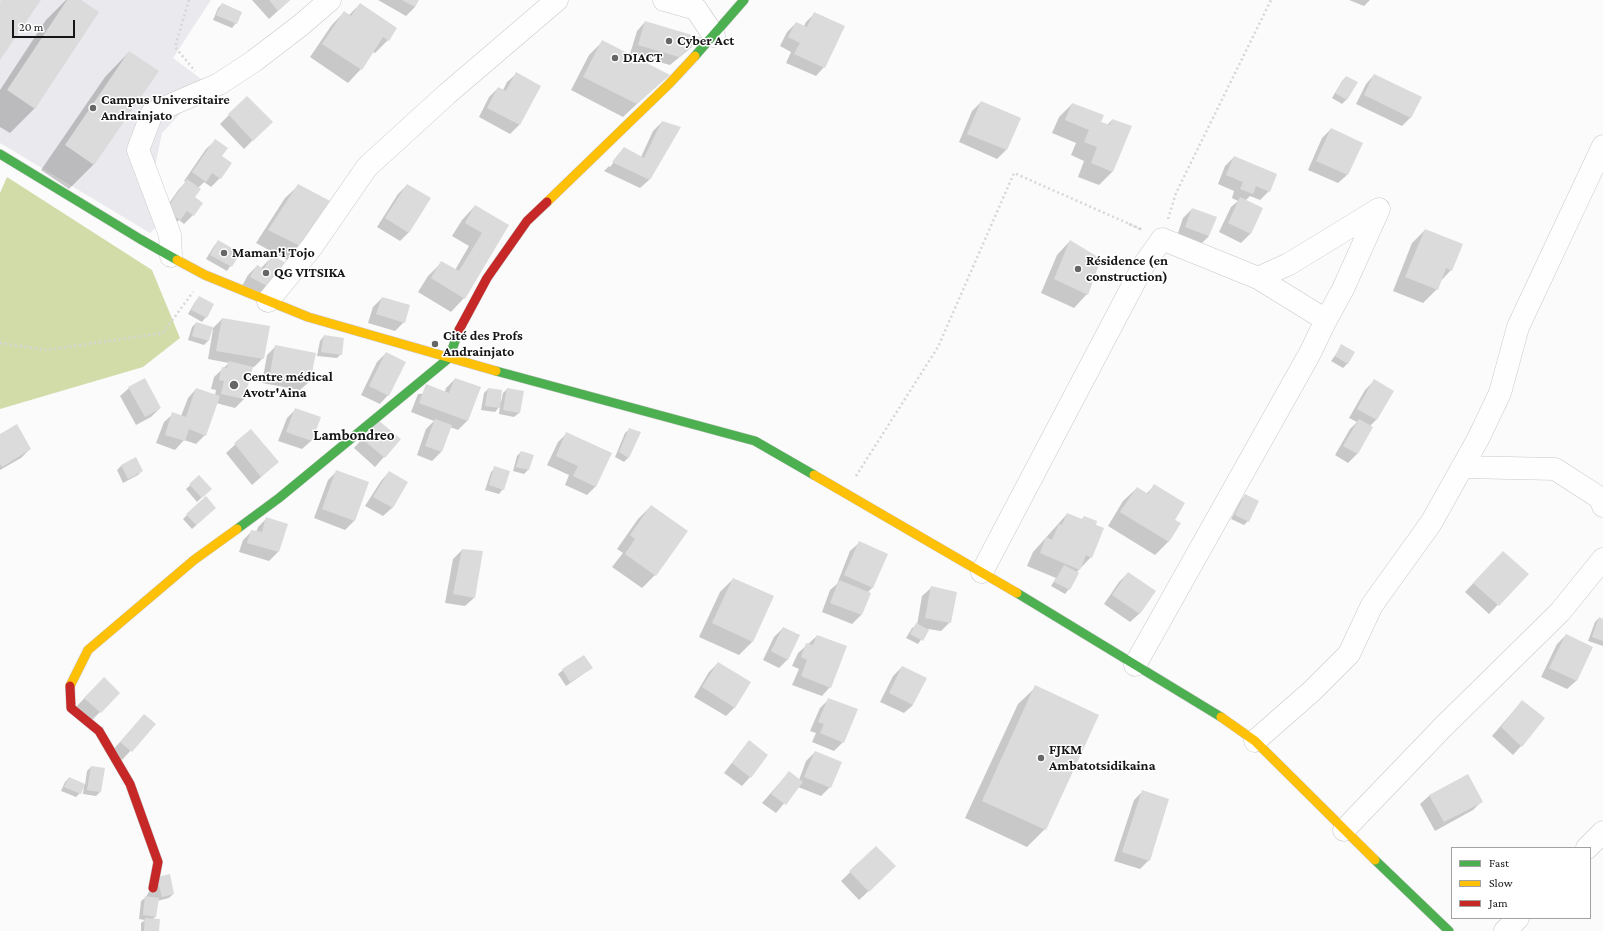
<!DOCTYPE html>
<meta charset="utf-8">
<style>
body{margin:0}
#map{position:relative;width:1603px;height:931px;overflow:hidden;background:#fbfbfc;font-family:"Crimson Pro",serif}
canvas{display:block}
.legend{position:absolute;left:1451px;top:847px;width:140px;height:72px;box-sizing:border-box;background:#fff;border:1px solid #a2a2a2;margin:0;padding:5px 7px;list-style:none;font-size:12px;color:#161616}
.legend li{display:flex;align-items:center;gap:8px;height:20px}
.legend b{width:20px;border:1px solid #a2a2a2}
.scale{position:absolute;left:12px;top:20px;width:63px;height:18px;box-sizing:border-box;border:2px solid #161616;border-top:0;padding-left:5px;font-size:12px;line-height:14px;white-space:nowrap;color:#161616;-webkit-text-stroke:3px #fff;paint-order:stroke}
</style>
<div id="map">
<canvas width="1603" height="931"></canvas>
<ul class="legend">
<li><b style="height:5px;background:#4caf50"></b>Fast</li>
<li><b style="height:5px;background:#ffc107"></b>Slow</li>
<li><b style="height:5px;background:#c62828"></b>Jam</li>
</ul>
<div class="scale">20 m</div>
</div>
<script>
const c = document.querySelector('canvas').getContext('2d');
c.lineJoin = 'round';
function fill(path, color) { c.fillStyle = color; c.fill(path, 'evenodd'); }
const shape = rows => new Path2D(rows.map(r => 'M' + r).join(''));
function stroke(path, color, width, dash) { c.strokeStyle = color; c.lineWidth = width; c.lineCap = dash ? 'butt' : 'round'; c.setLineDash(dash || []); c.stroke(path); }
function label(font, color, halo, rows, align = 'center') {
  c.font = font + ' "Crimson Pro",serif'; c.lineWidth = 3; c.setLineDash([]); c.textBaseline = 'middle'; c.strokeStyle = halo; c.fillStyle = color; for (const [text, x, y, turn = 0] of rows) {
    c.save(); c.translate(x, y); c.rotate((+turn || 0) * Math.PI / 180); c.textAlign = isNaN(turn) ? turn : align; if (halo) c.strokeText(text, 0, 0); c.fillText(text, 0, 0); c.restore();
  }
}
const built = shape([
 [0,0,211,0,173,58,208,84,162,133,151,186,161,222,150,233,0,143]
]);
const forest = shape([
 [7,177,152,270,180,338,143,367,0,409,0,193]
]);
const shadow = shape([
 [66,0,79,0,35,108,10,133,0,127,0,90,46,20],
 [252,0,290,0,269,19],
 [378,0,418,0,415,7,406,16],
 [1349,0,1370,0,1364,6],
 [222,4,236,23,232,28,213,20,218,8],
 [360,4,388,40,375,53,372,52,361,69,348,83,310,57,331,26,344,12,349,15],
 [815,13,824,67,816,76,786,63,791,52,780,46,787,32,796,23,804,26,806,22],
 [645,22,692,47,670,65,630,54,637,31],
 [602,42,668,75,623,117,571,90,589,55],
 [129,52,94,164,69,189,41,170,105,77],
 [516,74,540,86,519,125,510,134,479,117,489,97,498,88,503,90,507,82],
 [1374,75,1411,117,1402,126,1356,104,1366,84],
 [1346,77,1356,83,1346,100,1342,104,1332,98,1342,81],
 [247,97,271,122,244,149,220,124],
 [981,102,1019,118,1006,150,997,159,959,142,972,111],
 [1072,104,1100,122,1107,125,1112,120,1112,172,1099,185,1078,177,1084,161,1071,155,1076,143,1052,133,1059,117],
 [662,122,649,180,640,188,604,171,609,166,610,167,618,157,616,157,624,149,641,157,653,131],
 [1331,129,1347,175,1338,183,1308,170,1322,138],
 [215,141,220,157,220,178,211,187,204,182,198,188,194,198,193,215,184,224,179,220,171,228,158,219,179,189,186,182,184,181,206,149],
 [1234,157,1269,191,1260,200,1250,196,1245,201,1261,209,1250,234,1241,243,1219,232,1231,207,1238,201,1232,198,1234,191,1218,184,1225,166],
 [299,185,301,246,287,260,256,243,285,198],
 [407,185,409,232,400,241,377,227,398,194],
 [475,206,508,226,464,298,451,312,418,292,428,276,442,262,455,270,469,246,452,236,462,220],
 [1192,209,1209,236,1200,245,1177,236,1183,218],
 [1425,230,1451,270,1440,282,1437,289,1423,303,1393,291,1412,243],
 [218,241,239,253,227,271,206,259,214,246],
 [1070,241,1087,294,1074,308,1041,293,1057,255],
 [272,257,284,263,261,296,242,286,248,275,257,266,261,268],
 [199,297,206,317,202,322,188,314,195,302],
 [382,298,404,322,395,331,368,323,373,307],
 [222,319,263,358,254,367,252,367,244,399,235,408,216,403,205,435,196,444,184,440,175,450,156,443,164,422,173,414,181,416,188,398,196,389,215,395,216,390,211,389,214,377,229,363,208,359,213,329,212,329,208,341,204,345,188,340,192,327,196,323,213,328],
 [324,336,341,354,337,358,317,356,320,341],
 [276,346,309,382,300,390,262,383,267,355],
 [1342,346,1348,363,1343,368,1331,361],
 [386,353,388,395,380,404,361,395,377,362],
 [455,379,480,388,467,421,458,430,450,427,441,452,432,461,417,455,426,429,434,421,411,412,418,394,445,392,446,388],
 [1374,381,1392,391,1376,420,1370,426,1372,427,1357,454,1348,463,1335,455,1350,429,1357,422,1349,418,1365,390],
 [129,388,160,408,151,417,136,425,120,396],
 [488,389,501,402,503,393,507,389,523,392,519,413,514,417,499,414,500,406,495,412,481,410,484,393],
 [296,409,319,418,311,441,302,449,278,441,287,418],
 [630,429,628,458,624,462,615,457,625,433],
 [251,430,278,462,252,485,226,453],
 [370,430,400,439,375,467,354,448],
 [567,433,596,486,587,495,565,485,569,475,547,465,558,442],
 [0,435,30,449,21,458,0,470],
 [521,452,533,456,528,470,524,474,513,471,517,456],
 [136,459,142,471,138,475,123,483,117,470,121,466],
 [495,468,503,489,499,494,485,490,491,472],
 [337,471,368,483,354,521,345,530,314,518,328,480],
 [389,472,407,483,392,508,383,516,365,506,381,481],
 [199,477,210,489,197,502,186,489],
 [1154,486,1173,520,1179,524,1168,542,1155,555,1108,526,1123,501,1137,488,1146,494],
 [1245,495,1248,521,1244,525,1231,519,1241,500],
 [651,506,655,575,642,588,612,567,623,553,617,549,638,519],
 [211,512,192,529,183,519,187,515],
 [1067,514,1081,520,1084,517,1091,557,1076,573,1069,589,1065,594,1051,586,1056,578,1027,566,1033,552],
 [266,519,286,525,278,552,269,561,239,552,243,540,252,531,256,532,258,527],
 [859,543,873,587,867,593,870,594,861,615,852,624,822,612,830,590,837,584,850,551],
 [462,550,474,598,465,606,445,603,453,559],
 [1494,561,1527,574,1489,614,1465,592],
 [1128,573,1154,591,1139,614,1130,622,1104,604,1119,582],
 [733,579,773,596,752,642,739,655,699,637,720,592],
 [931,588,950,622,941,631,928,629,918,644,906,638,912,628,917,625,922,596],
 [1599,618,1603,620,1603,646,1588,641,1595,622],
 [783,628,788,659,779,668,763,660,774,637],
 [1566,635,1592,648,1576,681,1567,689,1541,677,1557,644],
 [817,636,830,687,822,696,792,685,799,669,792,666,798,653],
 [718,663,735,707,726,716,694,697,709,672],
 [902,667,913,705,904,713,880,702,893,676],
 [592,668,566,686,558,674,563,670],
 [95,687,119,693,91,721,76,707],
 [1036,687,1045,829,1027,847,965,818,1018,704],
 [829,699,843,742,834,751,812,742,816,733,810,731,820,708],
 [1522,701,1521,746,1513,755,1492,736],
 [136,724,155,724,122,760,112,751],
 [750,742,750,777,742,786,724,773,741,751],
 [815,752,830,787,821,796,798,787,776,813,762,803,789,772,799,780,806,761],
 [91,767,104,769,100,792,96,796,83,794,84,785,80,793,76,797,61,791,65,782,69,778,85,785,87,771],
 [1468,775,1482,801,1473,810,1435,831,1420,804,1429,796],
 [1143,791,1149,860,1140,869,1114,861,1134,800],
 [876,847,886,875,859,900,841,881],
 [154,882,173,894,169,898,157,901,156,916,152,920,158,931,141,931,141,923,145,920,139,919,141,901,146,897]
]);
const building = shape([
 [1,0,41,0,0,60,0,2],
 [67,0,81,0,99,12,35,109,7,90],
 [269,0,290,0,278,11],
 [402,0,419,0,415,7],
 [222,3,242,12,237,24,216,15],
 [360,3,397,28,389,41,383,37,362,70,322,44,344,11,351,16],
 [814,12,845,26,825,68,794,54,800,43,788,37,796,22,807,27],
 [645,21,702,38,679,57,638,45],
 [602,40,670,75,637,104,583,77],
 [129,51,159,71,94,165,65,145],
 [516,72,541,86,520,125,487,108,498,87,506,91],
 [1374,74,1422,97,1411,118,1364,95],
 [1346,76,1358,82,1347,100,1335,93],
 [247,96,273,122,253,141,228,114],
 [981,101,1021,118,1007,150,967,134],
 [1072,103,1104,115,1101,122,1110,125,1112,119,1132,126,1113,172,1091,163,1097,147,1084,142,1089,130,1065,120],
 [662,121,681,127,650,180,612,162,624,147,644,158],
 [1331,128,1363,143,1348,175,1316,161],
 [215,139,228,148,222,156,232,163,221,179,212,173,206,182,192,172],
 [1234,156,1277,174,1270,192,1256,186,1253,194,1240,189,1243,182,1226,175],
 [187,179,201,189,195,197,203,203,194,216,187,211,180,220,166,210],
 [298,184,332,202,302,247,268,230],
 [407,184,431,198,409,233,385,218],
 [1240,197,1263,208,1251,234,1228,223],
 [475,205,509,225,465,299,431,278,441,261,459,271,482,233,465,223],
 [1192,208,1217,217,1209,236,1185,227],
 [1425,229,1463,244,1452,271,1446,268,1438,290,1405,277],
 [218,240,240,253,232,267,210,255],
 [1070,240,1101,259,1088,295,1054,279],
 [272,255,286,263,271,288,250,277,257,265,264,269],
 [199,296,214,304,207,318,191,310],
 [382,297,410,305,405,323,376,314],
 [222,318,270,326,264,359,216,351],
 [196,322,213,327,209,341,192,336],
 [324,335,344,338,342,355,321,352],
 [1341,344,1355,352,1348,364,1335,356],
 [275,345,316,353,310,382,270,374],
 [386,352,406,362,389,396,369,386],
 [229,361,253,367,244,399,221,394,224,381,219,380,222,367,227,368],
 [145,378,161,408,145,417,128,387],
 [455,378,481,387,468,421,419,403,426,384,449,393],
 [1374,379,1394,391,1377,420,1357,409],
 [196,388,220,396,206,436,189,429,185,441,165,435,172,412,186,417],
 [488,388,502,390,500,408,485,406],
 [507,388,524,391,520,413,503,410],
 [295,408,321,417,312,441,286,432],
 [435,419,452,425,442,452,425,446],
 [1359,419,1373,427,1358,454,1343,446],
 [378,420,401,439,385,458,362,439],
 [17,424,31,449,2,467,0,464,0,434],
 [629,428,641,432,629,458,619,452],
 [251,429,279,462,261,477,234,443],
 [566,432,612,453,596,487,573,476,578,466,556,456],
 [521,451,534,455,529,470,516,467],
 [136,457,143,471,128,479,121,465],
 [494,466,510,471,504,490,489,485],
 [336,470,369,482,355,521,322,509],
 [389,471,408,482,393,508,373,497],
 [199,475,212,489,202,498,189,484],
 [1154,484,1185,503,1175,520,1181,523,1169,542,1120,512,1137,487,1148,494],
 [1245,494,1259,501,1249,522,1235,515],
 [206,496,216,508,196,525,186,514],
 [651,505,688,531,656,576,625,554,635,539,630,535],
 [1067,513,1082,519,1084,516,1097,521,1096,525,1104,528,1092,558,1086,555,1080,570,1040,553,1046,537,1052,540,1059,524,1062,525],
 [266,517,288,524,279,552,247,543,251,530,262,532],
 [859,541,888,554,873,588,844,575],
 [462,549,483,551,475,598,453,594],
 [1503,551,1529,574,1499,606,1473,583],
 [1064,565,1079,573,1070,590,1054,582],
 [1128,572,1156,591,1140,614,1112,595],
 [733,578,774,596,753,642,712,623],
 [839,580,871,593,862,615,830,603],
 [931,586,957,592,951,623,925,618],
 [1599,617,1603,619,1603,641,1592,637],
 [916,623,929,630,923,641,910,634],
 [783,627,800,635,788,660,771,651],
 [1566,634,1593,647,1577,681,1549,668],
 [817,635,847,646,831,688,801,676,807,660,801,657,806,643,813,645],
 [584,655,593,668,570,682,562,669],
 [718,662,751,682,735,708,702,687],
 [902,666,927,678,913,705,889,693],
 [104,677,120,693,101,713,84,698],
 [1035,685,1099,715,1046,830,982,801],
 [828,698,858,709,844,743,820,733,824,724,818,722],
 [1522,700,1545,718,1522,747,1501,727],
 [144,714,156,724,132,752,120,742],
 [749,740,768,755,751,778,732,763],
 [815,751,842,762,831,788,804,777],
 [91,766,105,768,101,792,87,790],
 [789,771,803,782,786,805,771,794],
 [1468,774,1483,802,1444,822,1429,795],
 [69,777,85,784,81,794,64,787],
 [1142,790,1169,799,1150,861,1122,852],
 [876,846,896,866,869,892,849,871],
 [170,874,174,894,162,897,157,877],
 [145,896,159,898,156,917,143,915],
 [145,918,160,919,159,931,144,931]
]);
const path = shape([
 [189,0,175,47,195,71],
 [1168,219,1176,193,1271,0],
 [1129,224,1142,230],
 [0,343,47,350,163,333,193,292],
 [856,476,938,347,1014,173,1143,230]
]);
const street = shape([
 [664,0,696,9,714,36],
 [171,256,170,235,138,150,152,113,219,84,254,61,301,25,330,0],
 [268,301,311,248,367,167,447,94,557,0],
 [1462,467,1555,469,1600,498,1603,506],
 [982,572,1143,266,1162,239,1258,278,1326,320],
 [1135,665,1309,355,1326,320,1343,289,1379,209,1289,264,1258,278],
 [1255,741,1312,691,1349,654,1372,605,1431,523,1478,439,1500,393,1518,327,1603,146],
 [1344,830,1443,727,1560,612,1603,559],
 [1587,848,1603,832],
 [1505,931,1518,918]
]);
const fast = shape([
 [695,56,744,0],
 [0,154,140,239,177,260],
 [496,371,755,441,814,475],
 [237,529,279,498,449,358,459,330],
 [1017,593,1221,717],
 [1375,860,1449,931]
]);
const slow = shape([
 [547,202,669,84,695,56],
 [177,260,205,275,308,317,496,371],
 [814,475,1017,593],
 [70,686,88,650,194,560,237,529],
 [1221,717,1255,741,1375,860]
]);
const jam = shape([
 [459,330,487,278,527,221,547,202],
 [70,686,71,708,99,731,130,784,158,862,153,888]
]);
const markers = [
 [669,41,4,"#666"],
 [615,58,4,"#666"],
 [93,108,4,"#666"],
 [224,253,4,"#666"],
 [1078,269,4,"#666"],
 [266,273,4,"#666"],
 [435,344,4,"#666"],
 [234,385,5,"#666"],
 [1041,758,4,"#666"]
];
const poiNames = [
 ["Cyber Act",677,41],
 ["DIACT",623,58],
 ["Campus Universitaire",101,100],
 ["Andrainjato",101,116],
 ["Maman'i Tojo",232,253],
 ["Résidence (en",1086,261],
 ["construction)",1086,277],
 ["QG VITSIKA",274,273],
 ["Cité des Profs",443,336],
 ["Andrainjato",443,352],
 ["Centre médical",243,377],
 ["Avotr'Aina",243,393],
 ["FJKM",1049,750],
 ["Ambatotsidikaina",1049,766]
];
const neighbourhoodNames = [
 ["Lambondreo",354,435]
];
fill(built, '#eaeaee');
fill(forest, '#d2dca8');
fill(shadow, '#0003');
fill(building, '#dbdbdc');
stroke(street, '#c8c8c9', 23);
stroke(fast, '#c8c8c9', 10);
stroke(slow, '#c8c8c9', 10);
stroke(jam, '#c8c8c9', 10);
stroke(path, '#d6d6d7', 2.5, [2, 3]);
stroke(street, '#fefeff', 22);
stroke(fast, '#4caf50', 9);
stroke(slow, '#ffc107', 9);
stroke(jam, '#c62828', 9);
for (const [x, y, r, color] of markers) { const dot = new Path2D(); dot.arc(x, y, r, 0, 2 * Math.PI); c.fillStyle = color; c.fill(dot); stroke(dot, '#fff', 1.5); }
label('bold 14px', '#161616', '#fff', poiNames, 'left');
label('bold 15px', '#161616', '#fff', neighbourhoodNames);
</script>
